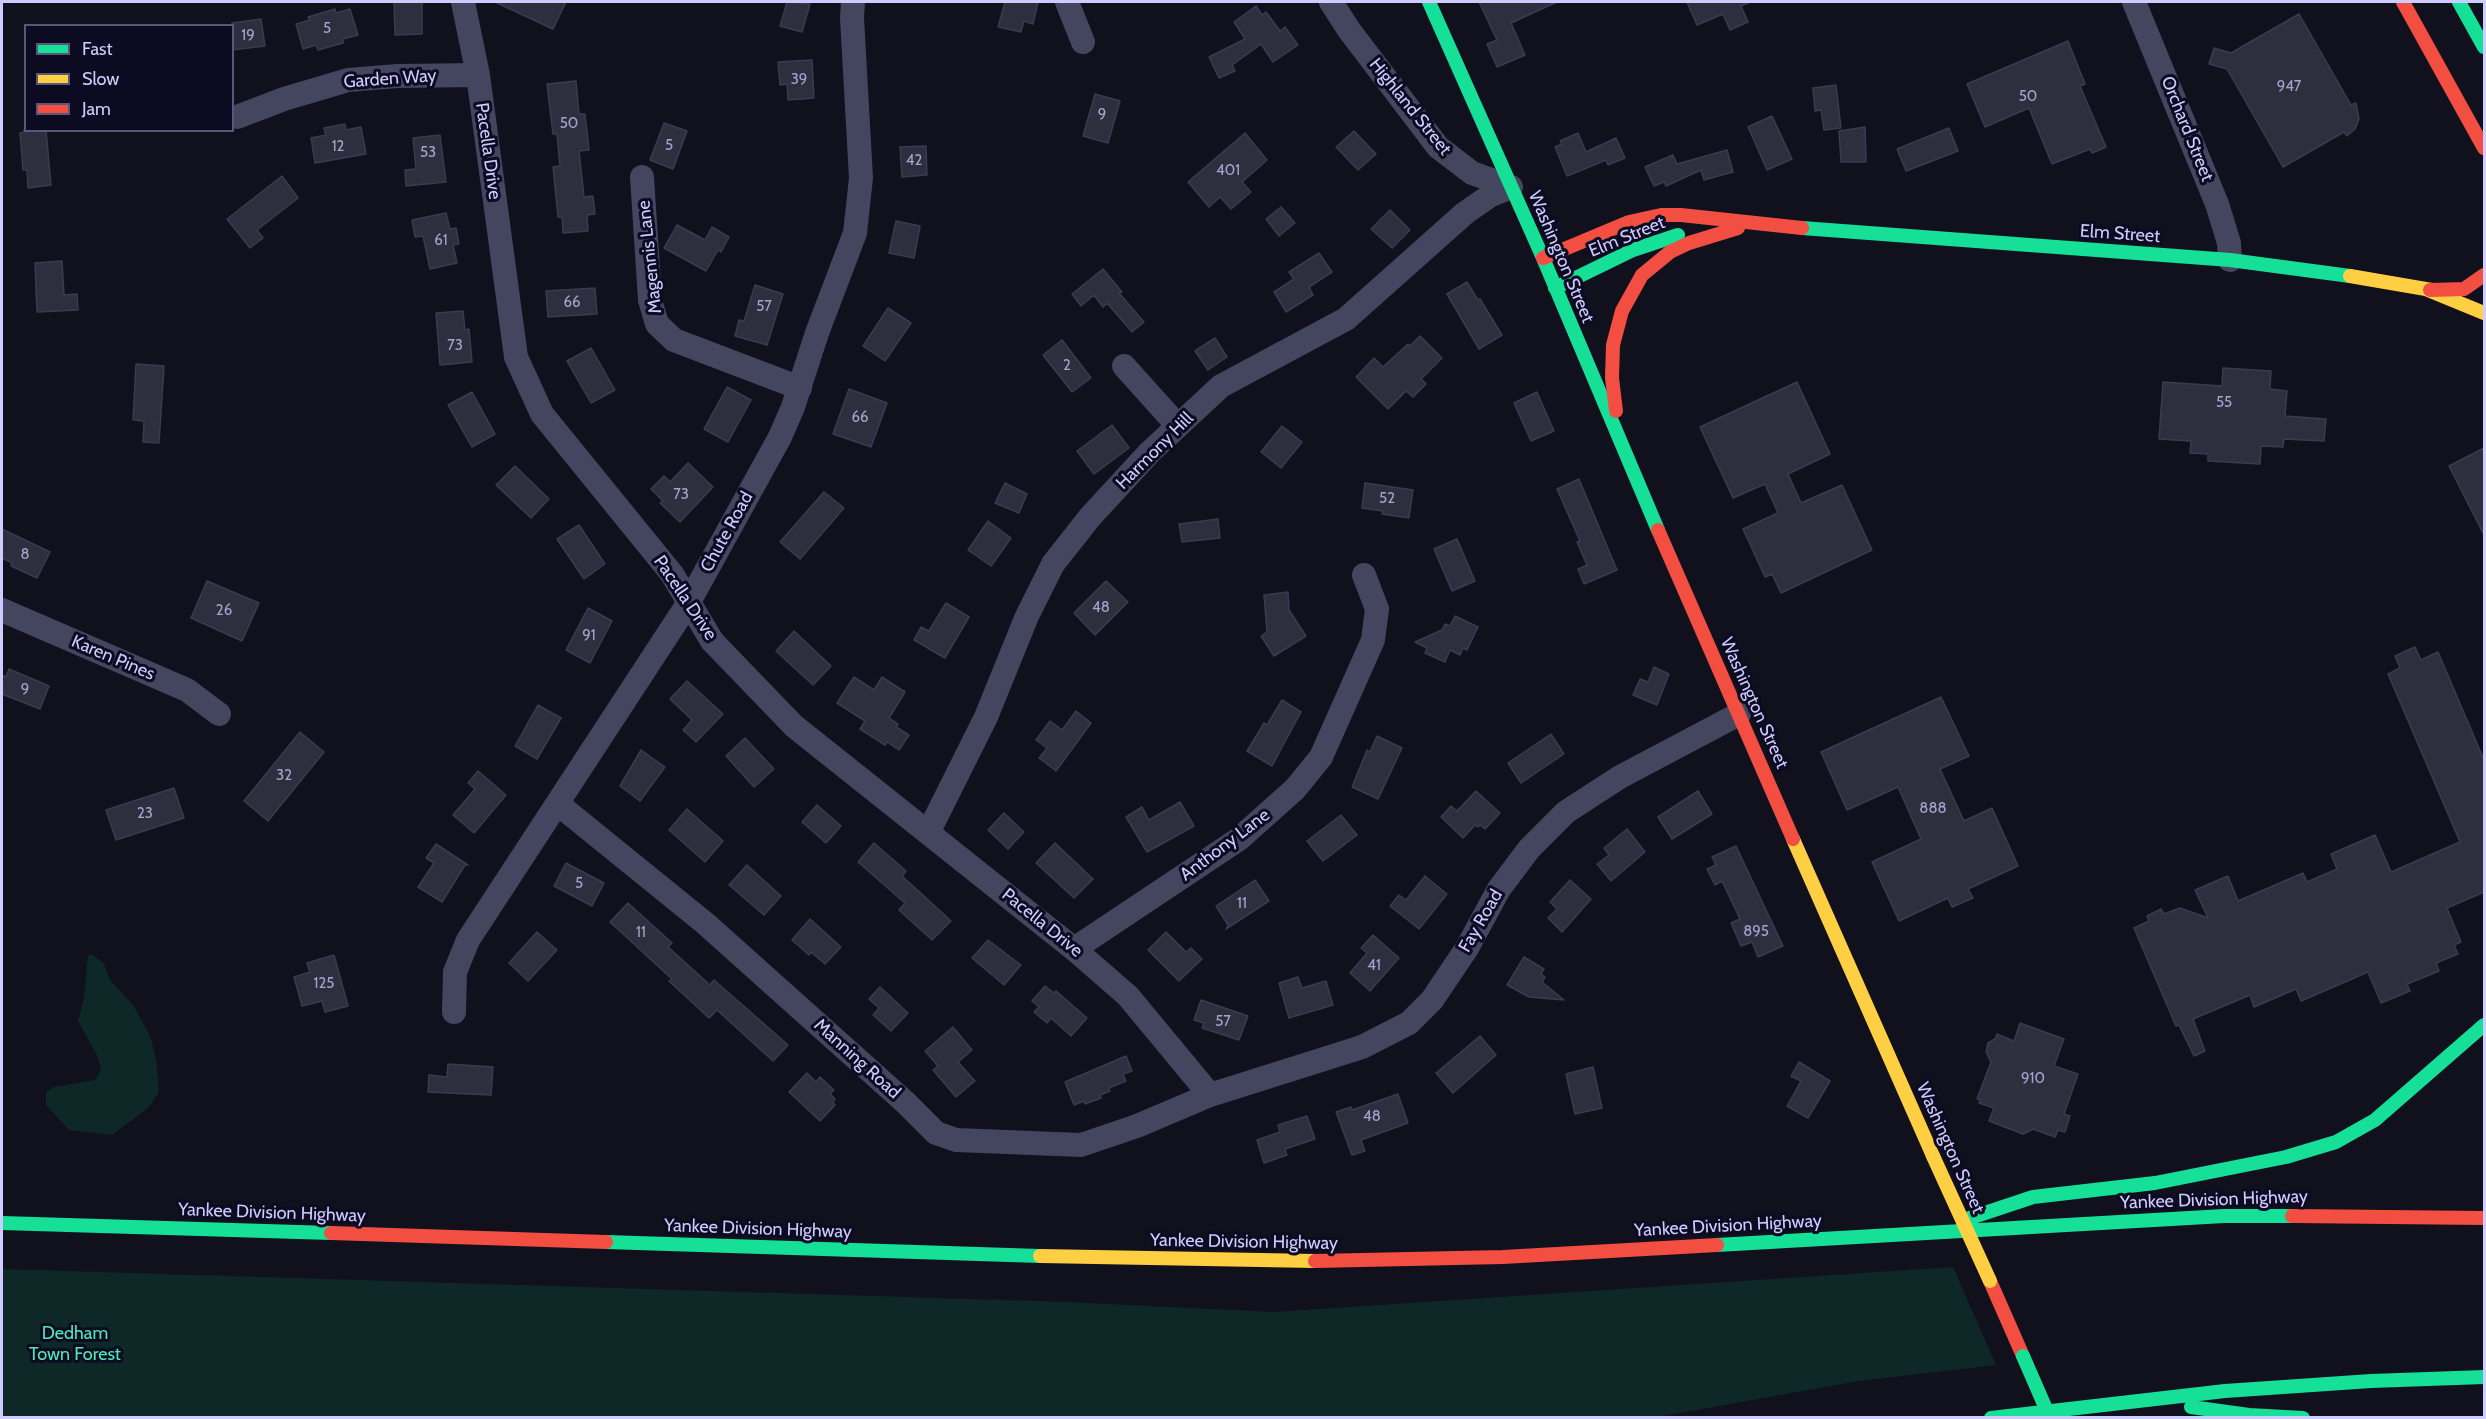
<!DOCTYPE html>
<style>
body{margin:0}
#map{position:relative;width:2486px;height:1419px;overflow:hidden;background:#11101d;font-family:Cabin,sans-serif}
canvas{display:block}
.frame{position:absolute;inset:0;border:3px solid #ceccff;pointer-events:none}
.legend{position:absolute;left:24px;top:24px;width:210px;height:108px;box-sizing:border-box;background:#0d0b22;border:2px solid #5a587a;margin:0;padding:8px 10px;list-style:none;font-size:18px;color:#ceccff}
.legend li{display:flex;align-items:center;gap:12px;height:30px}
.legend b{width:30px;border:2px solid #5a587a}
</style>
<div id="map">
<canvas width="2486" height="1419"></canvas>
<div class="frame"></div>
<ul class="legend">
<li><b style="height:8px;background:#16e098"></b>Fast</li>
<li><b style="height:8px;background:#ffcf43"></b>Slow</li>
<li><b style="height:8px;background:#f24e42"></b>Jam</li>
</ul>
</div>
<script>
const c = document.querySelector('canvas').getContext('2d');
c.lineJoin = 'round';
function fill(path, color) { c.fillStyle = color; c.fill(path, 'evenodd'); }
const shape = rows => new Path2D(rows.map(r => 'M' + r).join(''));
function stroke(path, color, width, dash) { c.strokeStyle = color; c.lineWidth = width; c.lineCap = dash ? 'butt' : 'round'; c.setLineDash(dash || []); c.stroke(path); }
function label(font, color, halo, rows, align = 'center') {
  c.font = font + ' Cabin,sans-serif'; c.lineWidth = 6; c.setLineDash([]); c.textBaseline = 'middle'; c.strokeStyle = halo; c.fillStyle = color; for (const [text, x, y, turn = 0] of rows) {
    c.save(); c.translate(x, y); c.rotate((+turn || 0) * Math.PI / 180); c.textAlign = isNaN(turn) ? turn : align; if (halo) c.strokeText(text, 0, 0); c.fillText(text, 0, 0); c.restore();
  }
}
const green = shape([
 [88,955,93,955,104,964,110,980,133,1005,150,1036,156,1058,159,1092,148,1108,112,1135,69,1130,46,1105,46,1092,54,1087,95,1080,101,1070,97,1055,78,1021,84,998],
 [1953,1267,1996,1365,1859,1381,1657,1417,2,1417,2,1269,1067,1302,1274,1312]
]);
const building = shape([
 [394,2,422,2,422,34,395,35,394,2],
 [495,2,566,2,553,29,495,2],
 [787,2,810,4,802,32,780,26,787,2],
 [1005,2,1038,2,1033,24,1024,21,1021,32,998,27,1005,2],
 [1479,2,1557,2,1511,23,1525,55,1497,67,1487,44,1497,40,1479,2],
 [1687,2,1751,2,1741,6,1748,22,1730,30,1723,14,1697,25,1687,2],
 [1256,6,1262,15,1266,12,1280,31,1285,27,1298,45,1273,62,1261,44,1232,65,1235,71,1219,78,1209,57,1245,39,1234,22,1256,6],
 [335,9,336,13,350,9,358,35,343,39,343,43,318,50,316,45,303,49,296,24,310,20,308,17,335,9],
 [2299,14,2351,105,2356,103,2359,119,2355,129,2347,136,2344,132,2283,167,2227,69,2209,64,2214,48,2231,53,2299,14],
 [261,19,265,46,232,50,232,23,261,19],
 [2068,41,2085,84,2080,86,2106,147,2092,153,2090,149,2052,164,2029,108,1985,127,1967,84,2068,41],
 [812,60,814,98,788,100,787,84,780,85,778,62,812,60],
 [576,81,579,114,585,114,589,150,579,151,584,197,593,196,595,214,587,215,588,231,563,233,562,217,558,217,553,167,560,166,557,134,553,134,547,84,576,81],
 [1836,85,1841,128,1824,130,1821,110,1815,111,1813,88,1836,85],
 [1095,94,1120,101,1108,143,1083,136,1095,94],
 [1772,116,1792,159,1767,170,1748,127,1772,116],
 [664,123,687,131,673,169,650,160,664,123],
 [345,124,346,130,361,127,366,154,315,163,311,138,326,135,324,128,345,124],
 [1865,127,1866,162,1841,162,1839,131,1865,127],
 [1949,128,1958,151,1906,171,1897,149,1949,128],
 [24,130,46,130,51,185,28,188,27,170,23,170,20,133,24,132,24,130],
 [1354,131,1376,154,1358,170,1336,147,1354,131],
 [1245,133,1267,160,1242,182,1251,192,1231,209,1220,197,1209,207,1188,182,1245,133],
 [1578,133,1586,152,1616,138,1625,158,1608,165,1606,160,1567,176,1555,147,1562,144,1560,141,1578,133],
 [440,135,446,182,406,186,405,170,416,169,413,138,440,135],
 [926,146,927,175,902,177,900,147,926,146],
 [1727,150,1733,172,1704,180,1701,170,1666,186,1664,182,1654,186,1645,167,1673,155,1677,164,1727,150],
 [282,176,298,198,257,230,263,238,250,248,227,219,282,176],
 [1281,207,1295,223,1279,236,1266,219,1281,207],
 [1390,210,1410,230,1392,248,1371,229,1390,210],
 [446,213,450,229,456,228,459,244,453,245,457,263,430,269,423,236,415,237,412,220,446,213],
 [896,221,920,226,914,258,889,253,896,221],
 [677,225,705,240,712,227,729,237,721,252,718,250,706,271,664,248,677,225],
 [1319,253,1332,272,1309,287,1313,295,1286,312,1274,292,1294,279,1289,272,1319,253],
 [62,261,64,295,77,294,78,310,37,312,35,263,62,261],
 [1103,269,1122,292,1119,293,1144,322,1132,332,1107,303,1103,307,1094,295,1081,306,1072,294,1103,269],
 [1467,282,1478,300,1480,299,1502,335,1479,349,1447,294,1467,282],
 [755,285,783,294,767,345,735,336,739,320,744,321,755,285],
 [595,288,597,314,548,317,546,291,595,288],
 [888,308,911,323,885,361,863,346,888,308],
 [463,311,465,330,469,329,472,362,440,365,436,313,463,311],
 [1420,336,1442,358,1421,379,1426,384,1413,397,1406,391,1388,409,1356,377,1374,358,1383,367,1408,344,1410,346,1420,336],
 [1215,338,1227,357,1208,370,1195,351,1215,338],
 [1062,340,1091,378,1072,392,1043,355,1062,340],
 [591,348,615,390,591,403,567,361,591,348],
 [136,364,164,366,159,443,143,442,144,421,133,420,136,364],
 [2223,368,2271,371,2270,389,2287,391,2285,416,2326,419,2324,441,2284,439,2283,447,2261,446,2260,464,2208,461,2208,454,2190,453,2191,441,2159,439,2163,382,2222,386,2223,368],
 [1797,382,1830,454,1788,474,1801,503,1842,485,1872,550,1781,593,1772,574,1765,577,1743,529,1778,513,1765,484,1733,498,1700,427,1797,382],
 [727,387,751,400,728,442,704,429,727,387],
 [849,389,887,403,871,447,833,434,849,389],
 [472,392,495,434,472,447,448,405,472,392],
 [1537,392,1554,431,1531,441,1514,403,1537,392],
 [1112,425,1129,448,1094,474,1077,451,1112,425],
 [1282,426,1302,442,1281,468,1261,452,1282,426],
 [2484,448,2484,535,2449,466,2484,448],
 [688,463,713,487,680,522,660,503,663,501,651,489,664,476,670,482,688,463],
 [515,466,549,499,531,518,496,485,515,466],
 [1579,479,1617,570,1584,584,1578,569,1587,565,1577,542,1580,541,1557,489,1579,479],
 [1005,483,1027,494,1019,513,995,503,1005,483],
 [1365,483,1413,490,1409,518,1382,514,1383,511,1362,508,1365,483],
 [824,492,844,508,800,559,780,542,824,492],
 [1218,519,1220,538,1182,542,1179,524,1218,519],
 [988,521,1011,538,991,566,968,550,988,521],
 [579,525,605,564,584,579,557,539,579,525],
 [2,529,50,552,37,578,11,566,12,563,2,558,2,529],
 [1457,539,1475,581,1452,591,1434,549,1457,539],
 [207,581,259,603,242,641,191,618,207,581],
 [1106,581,1128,602,1095,635,1074,613,1106,581],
 [1288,592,1289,610,1306,636,1274,656,1261,636,1267,632,1264,595,1288,592],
 [946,603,969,617,945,658,914,640,921,627,929,631,946,603],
 [588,608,612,621,590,663,566,650,588,608],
 [1455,616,1478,627,1467,650,1463,648,1460,655,1450,650,1445,662,1425,653,1427,648,1415,642,1442,630,1445,624,1450,626,1455,616],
 [794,631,831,666,813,685,776,651,794,631],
 [2415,647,2421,660,2438,652,2484,760,2484,892,2447,908,2461,942,2454,945,2458,954,2436,963,2439,971,2407,984,2410,991,2381,1003,2368,972,2301,1001,2296,989,2254,1007,2250,995,2193,1019,2205,1051,2194,1056,2179,1025,2176,1026,2134,928,2149,921,2147,916,2161,909,2164,914,2180,908,2208,918,2195,890,2228,876,2238,901,2303,873,2307,882,2337,869,2331,854,2375,835,2391,872,2460,842,2388,674,2400,668,2395,656,2415,647],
 [1654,667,1669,674,1657,705,1633,695,1640,679,1648,682,1654,667],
 [9,669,49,686,40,709,2,694,2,675,6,677,9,669],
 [854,677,874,690,882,677,905,692,889,718,898,724,896,727,909,735,899,750,887,742,885,745,860,729,865,721,837,703,854,677],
 [687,681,723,714,696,742,683,730,692,720,670,699,687,681],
 [1941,697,1969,756,1940,769,1964,821,1992,808,2018,866,1968,889,1973,898,1952,907,1948,898,1899,921,1872,862,1921,839,1898,787,1847,810,1821,752,1941,697],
 [1282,700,1301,712,1272,766,1247,751,1264,723,1267,725,1282,700],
 [538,705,561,718,537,759,515,746,538,705],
 [1076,711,1091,723,1056,771,1039,758,1047,748,1036,740,1050,721,1062,730,1076,711],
 [300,732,324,752,268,821,244,801,300,732],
 [1551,734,1564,754,1521,783,1508,763,1551,734],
 [1377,736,1402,748,1378,799,1352,787,1367,750,1370,752,1377,736],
 [745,738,774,769,754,787,726,756,745,738],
 [641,750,665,767,640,801,620,786,641,750],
 [478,771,506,795,474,833,453,815,475,789,468,783,478,771],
 [174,788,184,818,116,840,106,810,174,788],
 [1476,791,1500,813,1485,829,1480,825,1478,827,1475,825,1463,838,1441,817,1451,806,1457,811,1476,791],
 [1698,791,1712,814,1672,839,1658,817,1698,791],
 [1180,802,1194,826,1147,852,1126,817,1142,807,1149,820,1180,802],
 [817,805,841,826,826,843,802,822,817,805],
 [687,809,723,841,705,862,669,830,687,809],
 [1004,813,1024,832,1008,849,988,830,1004,813],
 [1341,815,1357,835,1323,861,1307,841,1341,815],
 [1627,829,1645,852,1611,881,1597,864,1609,855,1604,848,1627,829],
 [874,843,906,871,902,876,951,921,932,940,899,910,905,903,858,862,874,843],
 [1055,843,1093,879,1074,898,1036,863,1055,843],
 [436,844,468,865,465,865,442,902,418,887,434,863,426,858,436,844],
 [1736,846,1783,946,1758,957,1752,942,1741,946,1731,923,1740,919,1722,881,1715,885,1707,869,1716,865,1712,857,1736,846],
 [566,863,604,883,592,906,554,886,566,863],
 [747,865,781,896,764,915,729,885,747,865],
 [1425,876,1447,894,1419,929,1390,906,1399,895,1406,900,1425,876],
 [1255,880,1269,901,1226,929,1228,925,1216,906,1255,880],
 [1570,880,1591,899,1562,932,1548,918,1557,909,1550,902,1570,880],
 [628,903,672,943,668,947,710,985,714,980,788,1045,773,1061,717,1010,709,1018,669,981,672,979,610,922,628,903],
 [810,919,841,947,825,964,811,952,809,955,792,940,810,919],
 [537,932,557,950,528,981,509,963,537,932],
 [1166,932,1186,952,1191,948,1202,959,1179,981,1148,950,1166,932],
 [1373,935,1399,958,1370,991,1350,973,1367,953,1361,948,1373,935],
 [988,940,1021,965,1004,985,972,958,988,940],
 [334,955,348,1006,325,1012,322,1001,302,1006,294,977,310,972,307,963,334,955],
 [1524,957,1544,969,1541,974,1545,977,1542,982,1564,1000,1529,997,1507,985,1524,957],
 [1298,977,1302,988,1326,981,1333,1005,1289,1018,1279,983,1298,977],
 [1045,986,1054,993,1056,991,1087,1018,1071,1036,1051,1018,1047,1023,1034,1012,1039,1007,1032,1001,1045,986],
 [880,987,908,1013,891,1031,873,1015,879,1008,869,999,880,987],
 [1201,1000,1248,1016,1239,1040,1202,1028,1204,1023,1194,1020,1201,1000],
 [2020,1023,2064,1039,2054,1066,2078,1074,2064,1114,2070,1116,2065,1132,2058,1130,2055,1137,2033,1129,2023,1134,1989,1121,1994,1108,1979,1103,1981,1100,1977,1099,1991,1062,1986,1052,1988,1043,1995,1039,1997,1034,2014,1041,2020,1023],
 [953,1027,972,1050,958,1062,975,1081,956,1097,933,1070,938,1066,925,1051,953,1027],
 [1480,1036,1496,1055,1453,1093,1436,1073,1480,1036],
 [1126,1056,1132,1071,1123,1074,1126,1081,1109,1088,1110,1091,1100,1095,1101,1098,1085,1104,1084,1101,1074,1105,1065,1082,1126,1056],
 [1799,1062,1830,1081,1808,1118,1787,1106,1801,1081,1791,1076,1799,1062],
 [448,1064,493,1067,491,1095,428,1092,429,1075,447,1077,448,1064],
 [1593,1067,1602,1108,1575,1114,1566,1074,1593,1067],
 [807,1073,816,1082,820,1077,834,1090,830,1094,835,1099,833,1103,835,1105,820,1121,789,1092,807,1073],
 [1398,1094,1408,1123,1361,1140,1365,1151,1352,1155,1336,1112,1351,1107,1352,1110,1398,1094],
 [1307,1116,1315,1139,1285,1149,1287,1155,1264,1163,1257,1140,1280,1132,1278,1125,1307,1116]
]);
const street = shape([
 [463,2,478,75,516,357,542,414,672,574,712,641,794,726,1074,949,1128,996,1210,1095],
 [1067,2,1083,42],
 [1331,2,1349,30,1438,147,1472,173,1511,187],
 [2134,2,2217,204,2229,243,2230,260],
 [237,117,284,99,348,80,397,76,478,75],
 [642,177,650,300,657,324,674,340,800,388],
 [1124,366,1178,426],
 [2,610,187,690,219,714],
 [558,804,706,924,906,1103,936,1133,956,1140,1081,1145,1137,1126,1210,1095,1362,1047,1409,1023,1432,1000,1467,948,1499,889,1529,849,1566,812,1620,777,1739,714],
 [929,831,986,717,1027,616,1053,564,1090,517,1150,452,1221,386,1346,319,1465,213,1491,195,1511,187],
 [1074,949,1239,839,1295,789,1321,757,1373,640,1377,609,1364,575],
 [454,1012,455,972,468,940,689,602,780,437,793,407,817,333,855,233,861,178,852,18,853,2]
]);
const fast = shape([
 [1429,2,1543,258,1658,530],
 [2459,2,2484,47],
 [1802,228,2230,260,2350,276],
 [1555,288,1633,250,1678,235],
 [1964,1220,2033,1197,2155,1183,2286,1157,2336,1142,2375,1120,2484,1025],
 [2,1223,331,1233],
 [606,1242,1040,1256],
 [1717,1245,2224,1216,2292,1216],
 [2191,1407,2249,1415,2303,1418],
 [1991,1418,2225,1391,2371,1381,2484,1377]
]);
const slow = shape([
 [2350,276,2455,294],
 [2428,290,2484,313],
 [1793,839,1933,1156],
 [1040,1256,1315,1261]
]);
const jam = shape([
 [2403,2,2484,148],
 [1543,258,1629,222,1661,215,1681,215,1802,228],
 [2430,290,2464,289,2484,275],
 [1616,411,1612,378,1613,345,1622,311,1642,275,1670,252,1689,243,1738,228],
 [1658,530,1793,839],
 [2292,1216,2484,1218],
 [331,1233,606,1242],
 [1315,1261,1503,1257,1717,1245],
 [1990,1281,2023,1356]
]);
const fastBridge = shape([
 [2023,1356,2050,1418]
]);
const slowBridge = shape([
 [1933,1156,1990,1281]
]);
const numberNames = [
 ["5",327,29],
 ["19",248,36],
 ["39",799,80],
 ["947",2289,87],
 ["50",2028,97],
 ["9",1102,115],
 ["50",569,124],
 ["5",669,146],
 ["12",338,147],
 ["53",428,153],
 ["42",914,161],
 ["401",1228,171],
 ["61",441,241],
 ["66",572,303],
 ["57",764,307],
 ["73",455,346],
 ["2",1067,366],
 ["55",2224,403],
 ["66",860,418],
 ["73",681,495],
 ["52",1387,499],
 ["8",25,555],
 ["48",1101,608],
 ["26",224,611],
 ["91",589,636],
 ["9",25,690],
 ["32",284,776],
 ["888",1933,809],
 ["23",145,814],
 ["5",579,884],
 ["11",1242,904],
 ["895",1756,932],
 ["11",641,933],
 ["41",1374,966],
 ["125",324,984],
 ["57",1223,1022],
 ["910",2033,1079],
 ["48",1372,1117]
];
const streetNames = [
 ["Garden Way",390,79,-4],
 ["Highland Street",1410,107,51],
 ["Orchard Street",2187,129,68],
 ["Pacella Drive",488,151,82],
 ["Elm Street",2120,234,4],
 ["Elm Street",1627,237,-22],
 ["Magennis Lane",650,257,-96],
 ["Washington Street",1561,257,67],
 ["Harmony Hill",1155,451,-45],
 ["Chute Road",727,532,-61],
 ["Pacella Drive",685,598,56],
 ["Karen Pines",113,658,23],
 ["Washington Street",1754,703,66],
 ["Anthony Lane",1225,845,-37],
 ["Fay Road",1481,921,-60],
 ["Pacella Drive",1042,923,39],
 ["Manning Road",857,1059,42],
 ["Washington Street",1950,1148,66],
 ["Yankee Division Highway",2214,1200,-2],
 ["Yankee Division Highway",272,1213,2],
 ["Yankee Division Highway",1728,1226,-3],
 ["Yankee Division Highway",758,1229,2],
 ["Yankee Division Highway",1244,1242,1]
];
const parkNames = [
 ["Dedham",75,1334],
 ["Town Forest",75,1355]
];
fill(green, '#0e2827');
fill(building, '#2f2e3f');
stroke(building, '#3c3a51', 1.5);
stroke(street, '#44455e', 24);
stroke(fast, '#16e098', 14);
stroke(slow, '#ffcf43', 14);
stroke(jam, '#f24e42', 14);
stroke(fastBridge, '#16e098', 14);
stroke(slowBridge, '#ffcf43', 14);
label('15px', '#a6a4cf', null, numberNames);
label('18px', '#ceccff', '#0d0b22', streetNames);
label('18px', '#4fe8b6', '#0d0b22', parkNames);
</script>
